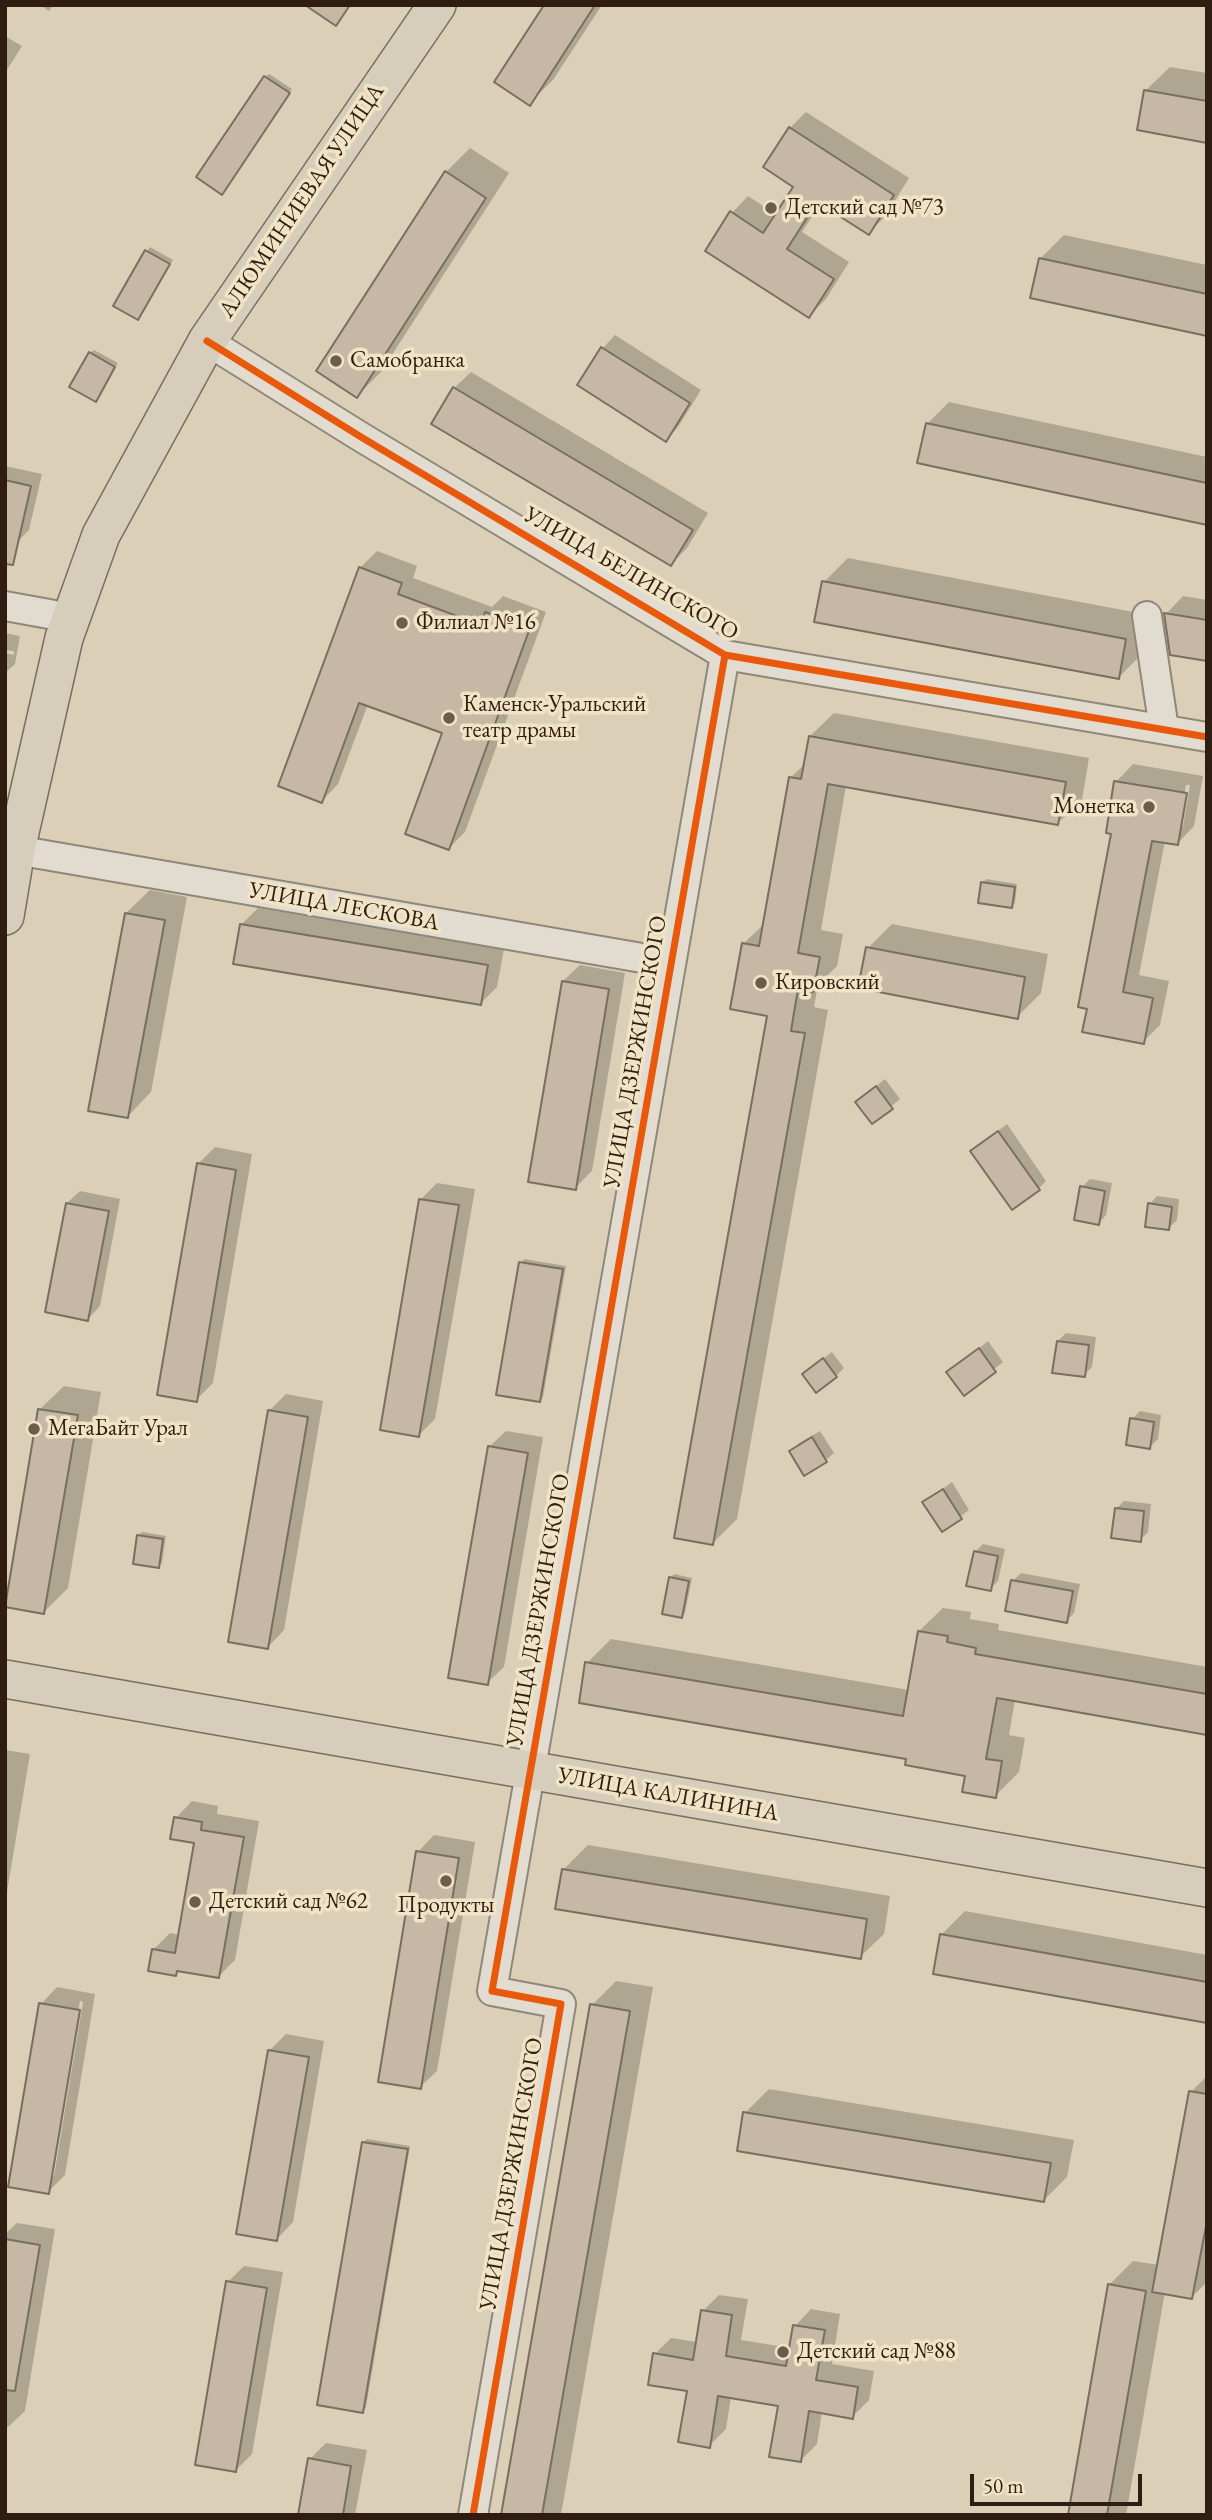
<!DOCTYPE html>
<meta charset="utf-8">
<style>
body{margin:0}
#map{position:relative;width:1212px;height:2520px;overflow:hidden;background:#dbd0b7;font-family:"EB Garamond",serif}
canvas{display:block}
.frame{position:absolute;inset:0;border:7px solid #2f1d11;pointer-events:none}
.scale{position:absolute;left:970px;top:2474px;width:172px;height:32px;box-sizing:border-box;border:4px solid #2f1d11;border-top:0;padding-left:9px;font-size:21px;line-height:24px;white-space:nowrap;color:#2f1d11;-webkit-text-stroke:5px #f1e4c6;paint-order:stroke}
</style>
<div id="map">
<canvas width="1212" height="2520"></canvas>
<div class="frame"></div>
<div class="scale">50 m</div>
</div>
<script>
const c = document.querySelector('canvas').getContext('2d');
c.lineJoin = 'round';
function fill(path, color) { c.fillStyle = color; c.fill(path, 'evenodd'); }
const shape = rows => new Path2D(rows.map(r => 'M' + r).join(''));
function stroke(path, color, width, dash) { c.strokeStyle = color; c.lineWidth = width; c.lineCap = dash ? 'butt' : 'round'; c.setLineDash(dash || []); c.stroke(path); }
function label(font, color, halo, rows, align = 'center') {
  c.font = font + ' "EB Garamond",serif'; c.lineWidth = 7; c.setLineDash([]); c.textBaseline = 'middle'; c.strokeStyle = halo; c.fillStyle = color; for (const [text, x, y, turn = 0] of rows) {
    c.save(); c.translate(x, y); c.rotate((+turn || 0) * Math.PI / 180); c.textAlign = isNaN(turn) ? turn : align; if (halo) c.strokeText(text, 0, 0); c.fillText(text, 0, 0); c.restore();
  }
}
const shadow = shape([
 [40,5,53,5,49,11],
 [546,5,602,5,553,80,529,103],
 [5,36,22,46,5,73],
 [1170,67,1207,73,1207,141,1146,90],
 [269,74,292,89,225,189,265,77],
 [806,112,909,178,885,217,868,233,821,203,802,232,849,262,826,299,809,316,732,213,748,196,777,215,795,186,790,128],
 [470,148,509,173,381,372,357,396,446,172],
 [1064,235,1207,265,1207,334,1040,259],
 [150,247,173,260,138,318,115,305],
 [615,335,701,390,678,427,666,440,579,385,603,348],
 [94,350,118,363,99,397,90,353],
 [471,372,708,513,687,548,671,564,454,388],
 [949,402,1207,457,1207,523,927,424],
 [5,466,42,474,29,530,17,542,5,540],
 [377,551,417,566,413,578,492,607,503,596,546,612,465,832,449,848,444,732,368,704,338,784,322,801,360,568],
 [848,558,1149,615,1142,654,1118,678,824,582],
 [1183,596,1207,600,1207,660,1166,614],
 [5,633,20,636,15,664,5,673,5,653,14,655,14,651,5,650],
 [834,713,1089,758,1082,800,1058,823,846,786,821,930,843,934,837,966,818,985,814,1007,828,1010,737,1519,713,1543,769,1014,743,944,765,923,790,778,806,763,810,736],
 [1133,764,1203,776,1194,826,1177,844,1165,841,1139,975,1169,981,1160,1025,1143,1042,1084,1031,1113,833,1116,782],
 [1186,785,1190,785,1183,826,1179,826],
 [986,879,1017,884,1015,903,1011,906,983,883],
 [150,890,187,897,151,1092,128,1116,126,913],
 [258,908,504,949,497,987,481,1003,241,925],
 [892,924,1048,954,1041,993,1017,1017,868,948],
 [580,965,625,973,592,1171,575,1188,563,981],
 [885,1079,900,1099,872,1122,857,1102],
 [1007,1124,1046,1181,1038,1189,972,1151],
 [215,1147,252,1154,213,1383,196,1400,198,1164],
 [1090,1179,1112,1183,1106,1215,1099,1223,1082,1187],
 [437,1183,475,1189,435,1419,419,1435,421,1199],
 [80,1191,120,1199,100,1306,88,1319,67,1203],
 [1157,1196,1179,1199,1177,1220,1169,1228,1150,1204],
 [524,1259,566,1266,543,1397,540,1401,521,1263],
 [1066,1333,1096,1337,1092,1367,1084,1375,1058,1341],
 [988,1341,1003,1362,964,1393,949,1372],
 [832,1352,844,1368,836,1376,812,1367],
 [64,1386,101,1392,68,1588,44,1612,40,1409],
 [286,1394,323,1401,284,1630,268,1647,269,1411],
 [1140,1411,1161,1415,1158,1439,1150,1447,1132,1419],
 [506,1431,543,1437,504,1667,487,1683,489,1447],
 [820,1431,834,1453,826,1460,791,1451,799,1443],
 [952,1482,969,1510,942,1530,925,1502],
 [1124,1501,1151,1504,1148,1532,1140,1540,1116,1509],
 [142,1532,166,1536,162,1563,158,1566,138,1536],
 [983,1544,1005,1549,998,1581,990,1589,975,1552],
 [1021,1573,1080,1584,1074,1613,1066,1621,1013,1581],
 [674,1574,692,1578,685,1613,681,1616,670,1578],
 [943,1608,971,1612,970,1619,999,1624,998,1630,1207,1667,1207,1733,1015,1700,1009,1735,1025,1738,1019,1772,995,1796,967,1774,587,1663,611,1639,909,1690,919,1631],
 [5,1750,30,1754,5,1904],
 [192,1801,218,1806,217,1814,259,1821,235,1960,219,1976,180,1970,176,1974,153,1950,170,1933,180,1935,197,1842,176,1818],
 [434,1835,475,1842,437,2071,420,2087,418,1852],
 [588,1845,890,1896,884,1934,860,1957,564,1869],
 [965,1911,1207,1955,1207,2021,941,1935],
 [616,1981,653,1987,561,2515,503,2515,592,2005],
 [57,1987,95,1994,65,2175,48,2192,41,2004],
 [80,2001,83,2002,54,2176,50,2176],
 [286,2034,324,2041,293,2222,277,2239,269,2051],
 [1207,2076,1207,2282,1192,2297,1165,2292,1126,2515,1069,2515,1109,2285,1133,2261,1159,2265,1191,2092],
 [769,2089,1074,2140,1067,2177,1043,2201,745,2113],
 [367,2139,410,2146,366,2407,362,2411,363,2142],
 [17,2223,55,2229,25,2411,8,2427,5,2427,5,2234],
 [244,2266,283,2272,252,2454,236,2470,228,2282],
 [719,2295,748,2299,741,2340,791,2348,795,2326,811,2309,840,2314,832,2364,874,2371,869,2400,852,2417,822,2412,817,2444,801,2460,780,2405,731,2397,726,2429,709,2446,689,2390,655,2354,671,2338,697,2342,703,2311],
 [326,2443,367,2450,355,2515,300,2515,310,2459]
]);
const building = shape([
 [305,5,350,5,336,26,305,5],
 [544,5,595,5,530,106,494,82,544,5],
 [264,76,290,93,222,195,196,177,264,76],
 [1144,90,1207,101,1207,143,1137,130,1144,90],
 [789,127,894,195,869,235,817,202,787,249,834,279,809,318,705,251,730,211,763,233,793,187,763,167,789,127],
 [445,171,486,198,357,398,316,371,445,171],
 [145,250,170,264,138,320,113,306,145,250],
 [1039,258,1207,294,1207,336,1030,298,1039,258],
 [601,347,690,403,666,442,577,385,601,347],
 [89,352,115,367,96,402,69,387,89,352],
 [453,387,693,530,671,566,431,424,453,387],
 [926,423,1207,483,1207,525,917,463,926,423],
 [5,480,31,486,13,565,5,564,5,480],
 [359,567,402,583,398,594,481,625,485,612,530,628,449,850,405,834,442,733,359,703,322,803,278,786,359,567],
 [822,581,1126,639,1119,679,814,622,822,581],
 [1164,613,1207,620,1207,661,1170,655,1164,613],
 [809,736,1066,782,1058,825,828,784,798,953,820,957,813,992,798,989,791,1031,805,1033,713,1545,674,1538,767,1016,730,1009,742,943,759,946,789,777,801,779,809,736],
 [1114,781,1187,793,1178,845,1152,841,1123,992,1153,998,1144,1044,1082,1032,1087,1009,1078,1007,1111,834,1106,833,1114,781],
 [981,882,1015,887,1012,908,978,903,981,882],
 [125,913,165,920,128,1118,88,1111,125,913],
 [240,924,488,965,481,1005,233,964,240,924],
 [866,947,1025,977,1018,1019,858,988,866,947],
 [562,981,609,989,576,1190,528,1182,562,981],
 [876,1086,893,1109,872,1124,855,1102,876,1086],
 [998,1131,1040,1190,1012,1210,970,1151,998,1131],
 [197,1163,236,1170,197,1402,157,1395,197,1163],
 [1080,1186,1105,1191,1099,1225,1074,1220,1080,1186],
 [419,1199,459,1205,419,1437,380,1430,419,1199],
 [66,1203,109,1211,88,1321,45,1312,66,1203],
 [1148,1203,1172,1207,1169,1230,1145,1227,1148,1203],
 [519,1262,563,1269,540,1402,496,1395,519,1262],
 [1057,1341,1089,1345,1085,1377,1052,1373,1057,1341],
 [979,1348,996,1372,964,1396,946,1372,979,1348],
 [823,1358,837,1377,816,1393,802,1374,823,1358],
 [38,1409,78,1415,44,1614,5,1607,38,1409],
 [268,1410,308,1417,268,1649,228,1642,268,1410],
 [1130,1418,1154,1422,1150,1449,1126,1445,1130,1418],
 [812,1437,827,1462,804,1476,789,1451,812,1437],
 [488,1446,528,1453,488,1685,448,1678,488,1446],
 [943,1489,962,1519,942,1532,922,1502,943,1489],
 [1115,1508,1144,1511,1141,1542,1111,1538,1115,1508],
 [137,1535,163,1539,159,1568,133,1564,137,1535],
 [974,1551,998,1556,991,1591,966,1586,974,1551],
 [669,1577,689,1581,682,1618,662,1614,669,1577],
 [1011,1580,1073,1591,1067,1623,1005,1611,1011,1580],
 [918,1631,948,1636,947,1642,976,1648,975,1654,1207,1694,1207,1735,997,1698,986,1759,1002,1761,996,1798,962,1792,965,1776,905,1765,906,1759,579,1703,585,1662,903,1716,918,1631],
 [174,1817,202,1822,201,1830,244,1837,219,1978,177,1971,176,1976,148,1971,152,1949,175,1953,194,1843,170,1839,174,1817],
 [416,1851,459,1858,421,2089,378,2082,416,1851],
 [562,1869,867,1919,861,1959,555,1909,562,1869],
 [940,1934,1207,1982,1207,2023,933,1974,940,1934],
 [39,2003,80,2010,49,2194,8,2187,39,2003],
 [590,2004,630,2011,542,2515,501,2515,590,2004],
 [268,2050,309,2057,277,2241,236,2234,268,2050],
 [1189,2091,1207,2094,1207,2221,1192,2299,1152,2292,1189,2091],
 [743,2112,1051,2163,1044,2202,737,2151,743,2112],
 [362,2142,408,2149,363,2413,317,2405,362,2142],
 [5,2239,40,2245,15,2391,5,2390,5,2239],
 [226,2281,267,2288,236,2472,195,2465,226,2281],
 [1108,2284,1146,2291,1107,2515,1068,2515,1108,2284],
 [701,2310,732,2315,726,2356,786,2366,793,2325,825,2330,816,2380,858,2387,853,2419,809,2411,801,2462,769,2457,778,2406,718,2396,710,2448,678,2442,687,2391,648,2385,653,2353,693,2360,701,2310],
 [308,2458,351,2466,343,2515,298,2515,308,2458]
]);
const minor = shape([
 [207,341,361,437,725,655,1207,737],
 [5,606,71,618],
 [1147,616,1164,729],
 [16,850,671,963],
 [473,2515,561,2004,492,1991,725,655]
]);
const major = shape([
 [5,916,16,850,64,638,101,535,207,341,437,5],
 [5,1679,1207,1888]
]);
const cycleway = shape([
 [207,341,361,437,725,655,1207,737],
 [473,2515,561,2004,492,1991,725,655]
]);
const markers = [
 [771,208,7,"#6b5c4b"],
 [336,361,7,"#6b5c4b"],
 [402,623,7,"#6b5c4b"],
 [449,718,7,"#6b5c4b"],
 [1149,807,7,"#6b5c4b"],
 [761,983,7,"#6b5c4b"],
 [34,1429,7,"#6b5c4b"],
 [446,1881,7,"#6b5c4b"],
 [195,1902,7,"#6b5c4b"],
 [783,2352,7,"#6b5c4b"]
];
const streetNames = [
 ["АЛЮМИНИЕВАЯ УЛИЦА",302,201,-56],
 ["УЛИЦА БЕЛИНСКОГО",631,574,30],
 ["УЛИЦА ЛЕСКОВА",344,907,10],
 ["УЛИЦА ДЗЕРЖИНСКОГО",636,1052,-80],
 ["УЛИЦА ДЗЕРЖИНСКОГО",539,1610,-80],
 ["УЛИЦА КАЛИНИНА",668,1795,10],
 ["УЛИЦА ДЗЕРЖИНСКОГО",512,2174,-80]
];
const poiNames = [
 ["Детский сад №73",785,208],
 ["Самобранка",350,361],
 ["Филиал №16",416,623],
 ["Каменск-Уральский",463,705],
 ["театр драмы",463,731],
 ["Монетка",1135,807,"right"],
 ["Кировский",775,983],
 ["МегаБайт Урал",48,1429],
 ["Детский сад №62",209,1902],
 ["Продукты",446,1906,"center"],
 ["Детский сад №88",797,2352]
];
fill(shadow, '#0003');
fill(building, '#c7b7a5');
stroke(building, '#776f61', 2);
stroke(minor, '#8f8778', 32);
stroke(major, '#776f61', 40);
stroke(minor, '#e2dcd0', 28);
stroke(major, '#d6cdbb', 37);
stroke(cycleway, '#e8590c', 7);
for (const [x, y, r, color] of markers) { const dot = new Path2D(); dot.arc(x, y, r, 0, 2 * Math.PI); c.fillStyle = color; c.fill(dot); stroke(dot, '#f1e4c6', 2.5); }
label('23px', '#2f1d11', '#f1e4c6', streetNames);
label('23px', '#2f1d11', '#f1e4c6', poiNames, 'left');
</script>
